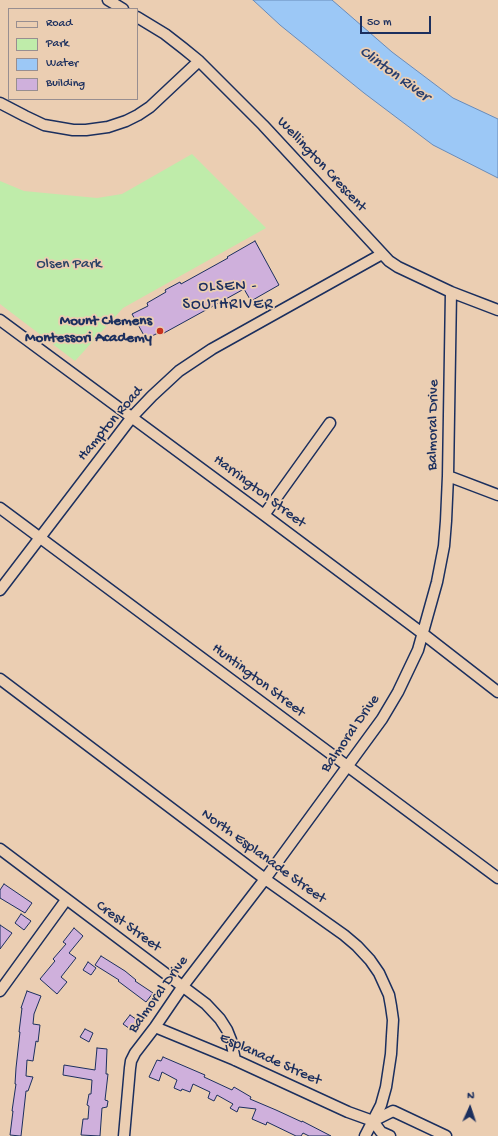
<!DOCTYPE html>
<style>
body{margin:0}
#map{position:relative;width:498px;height:1136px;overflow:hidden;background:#ebceb2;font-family:"Gochi Hand",sans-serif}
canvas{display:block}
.legend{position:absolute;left:8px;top:8px;width:130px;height:92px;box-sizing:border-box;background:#ebceb2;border:1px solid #988e90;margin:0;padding:5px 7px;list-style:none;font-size:12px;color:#1b2f5e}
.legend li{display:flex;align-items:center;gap:8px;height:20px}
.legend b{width:20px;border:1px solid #988e90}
.north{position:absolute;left:450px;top:1088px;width:40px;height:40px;-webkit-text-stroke:3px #ebceb2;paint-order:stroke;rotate:3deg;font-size:11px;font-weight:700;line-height:16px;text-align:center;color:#1b2f5e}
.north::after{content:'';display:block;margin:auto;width:14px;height:18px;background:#1b2f5e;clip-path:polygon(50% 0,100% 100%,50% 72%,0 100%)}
.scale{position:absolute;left:360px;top:16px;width:71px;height:18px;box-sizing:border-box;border:2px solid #1b2f5e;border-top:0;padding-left:5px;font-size:12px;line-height:14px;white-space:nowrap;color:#1b2f5e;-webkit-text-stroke:3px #ebceb2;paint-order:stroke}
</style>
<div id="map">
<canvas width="498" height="1136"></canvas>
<ul class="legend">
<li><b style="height:5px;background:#ebceb2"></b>Road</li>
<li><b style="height:11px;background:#bfecaa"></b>Park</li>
<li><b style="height:11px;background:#9cc8f6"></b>Water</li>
<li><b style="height:11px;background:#cfb0dc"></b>Building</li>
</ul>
<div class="north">N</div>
<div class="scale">50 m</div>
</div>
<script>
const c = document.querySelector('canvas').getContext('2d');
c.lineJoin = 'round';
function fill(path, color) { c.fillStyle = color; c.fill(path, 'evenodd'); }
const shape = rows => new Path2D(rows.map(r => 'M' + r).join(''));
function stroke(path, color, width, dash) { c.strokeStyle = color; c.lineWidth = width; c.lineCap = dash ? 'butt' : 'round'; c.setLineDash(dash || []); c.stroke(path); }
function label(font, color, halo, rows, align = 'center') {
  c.font = font + ' "Gochi Hand",sans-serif'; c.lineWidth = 3.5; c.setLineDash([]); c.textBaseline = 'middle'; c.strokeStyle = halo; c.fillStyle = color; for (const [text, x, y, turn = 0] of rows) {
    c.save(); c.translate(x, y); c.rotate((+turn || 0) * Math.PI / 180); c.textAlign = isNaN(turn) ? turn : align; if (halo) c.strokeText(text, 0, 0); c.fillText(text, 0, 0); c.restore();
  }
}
const green = shape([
 [192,154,266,228,123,308,75,361,0,304,0,181,24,191,97,198,122,194]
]);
const water = shape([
 [253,0,332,0,392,52,453,98,498,119,498,178,433,145,364,93,280,25,253,0]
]);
const building = shape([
 [255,241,279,285,251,301,244,289,164,333,162,331,146,339,132,314,148,306,147,303,166,292,165,290,180,282,181,284,228,258,227,257,255,241],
 [4,884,32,903,25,913,0,898,0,890,4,884],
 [21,914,31,921,24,930,15,923,21,914],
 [0,925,12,933,0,949,0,925],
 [74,928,83,936,69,953,76,958,61,977,67,982,57,994,40,979,55,961,53,959,66,944,63,942,74,928],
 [101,956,125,971,136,980,135,981,153,993,146,1002,118,981,119,980,95,965,101,956],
 [88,962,96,968,91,975,83,970,88,962],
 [27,991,41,996,34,1014,33,1024,40,1025,38,1042,36,1041,33,1061,27,1060,26,1076,33,1077,28,1091,26,1091,21,1136,20,1136,10,1135,13,1111,12,1111,16,1084,15,1084,16,1068,20,1032,19,1032,22,1008,21,1008,27,991],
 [130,1015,140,1022,133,1031,123,1024,130,1015],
 [85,1029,93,1033,89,1042,80,1037,85,1029],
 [97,1048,107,1049,106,1074,108,1074,105,1100,108,1101,107,1107,102,1108,100,1136,81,1135,83,1119,88,1119,89,1106,87,1105,89,1094,91,1094,92,1080,63,1075,64,1065,95,1070,97,1048],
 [163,1057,205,1075,204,1077,232,1090,234,1087,251,1097,250,1099,276,1110,302,1122,302,1121,331,1136,309,1136,303,1133,301,1136,296,1136,267,1122,266,1125,252,1119,256,1109,239,1107,237,1112,230,1108,233,1104,217,1095,214,1101,208,1098,210,1092,193,1084,190,1092,182,1089,181,1091,174,1088,177,1080,162,1072,159,1081,149,1077,157,1060,161,1061,163,1057]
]);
const minor = shape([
 [108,0,123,9],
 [137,17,165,34,183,48,199,61,263,125,389,261,398,267,451,292,498,310],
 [0,103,25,116,44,125,73,130,86,130,108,127,126,121,138,115,150,107,199,61],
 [0,320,264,515,422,633,498,692],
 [448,476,498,495],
 [0,508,498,878],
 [264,515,330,423],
 [0,590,132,417,152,396,179,371,212,349,382,254],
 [0,679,265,879,344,935,357,946,370,960,379,973,389,995,391,1006,393,1020,392,1036,391,1054,386,1087,381,1105,365,1136],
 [0,849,206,1004,220,1019,227,1030,231,1040,235,1060],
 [0,991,66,900],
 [155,1027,235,1060,348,1112,373,1121,381,1132,390,1136],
 [373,1121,393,1111,446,1136],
 [124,1136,130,1068,131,1061,135,1053,155,1027,183,986,265,879,382,719,398,692,418,650,437,582,444,546,446,521,448,476,451,292]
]);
const markers = [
 [160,331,4,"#c8321e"]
];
const streetNames = [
 ["Wellington Crescent",321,165,47],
 ["Hampton Road",111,424,-50],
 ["Balmoral Drive",434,425,-89],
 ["Harrington Street",259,492,37],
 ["Huntington Street",258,681,37],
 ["Balmoral Drive",351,734,-55],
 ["North Esplanade Street",263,857,36],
 ["Crest Street",128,927,36],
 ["Balmoral Drive",159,995,-54],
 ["Esplanade Street",270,1060,24]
];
const parkNames = [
 ["Olsen Park",69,265]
];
const poiNames = [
 ["Mount Clemens",152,322],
 ["Montessori Academy",152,339]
];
const waterNames = [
 ["Clinton River",394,75,36]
];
const neighbourhoodNames = [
 ["OLSEN -",228,288],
 ["SOUTHRIVER",228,306]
];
fill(green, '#bfecaa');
fill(water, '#9cc8f6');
stroke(water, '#688bb9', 1);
fill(building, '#cfb0dc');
stroke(building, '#1b2f5e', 1);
stroke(minor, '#1b2f5e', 13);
stroke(minor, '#ebceb2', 10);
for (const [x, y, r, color] of markers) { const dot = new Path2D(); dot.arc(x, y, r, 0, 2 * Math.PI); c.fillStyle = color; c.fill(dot); stroke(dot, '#ebceb2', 1.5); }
label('15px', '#1b2f5e', '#ebceb2', streetNames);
label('15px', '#2b4266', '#ebceb2', parkNames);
label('bold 15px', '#1b2f5e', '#ebceb2', poiNames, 'right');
label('italic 16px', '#283e6d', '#ebceb2', waterNames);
c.letterSpacing = '1px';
label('16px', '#1b2f5e', '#ebceb2', neighbourhoodNames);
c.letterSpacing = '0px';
</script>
